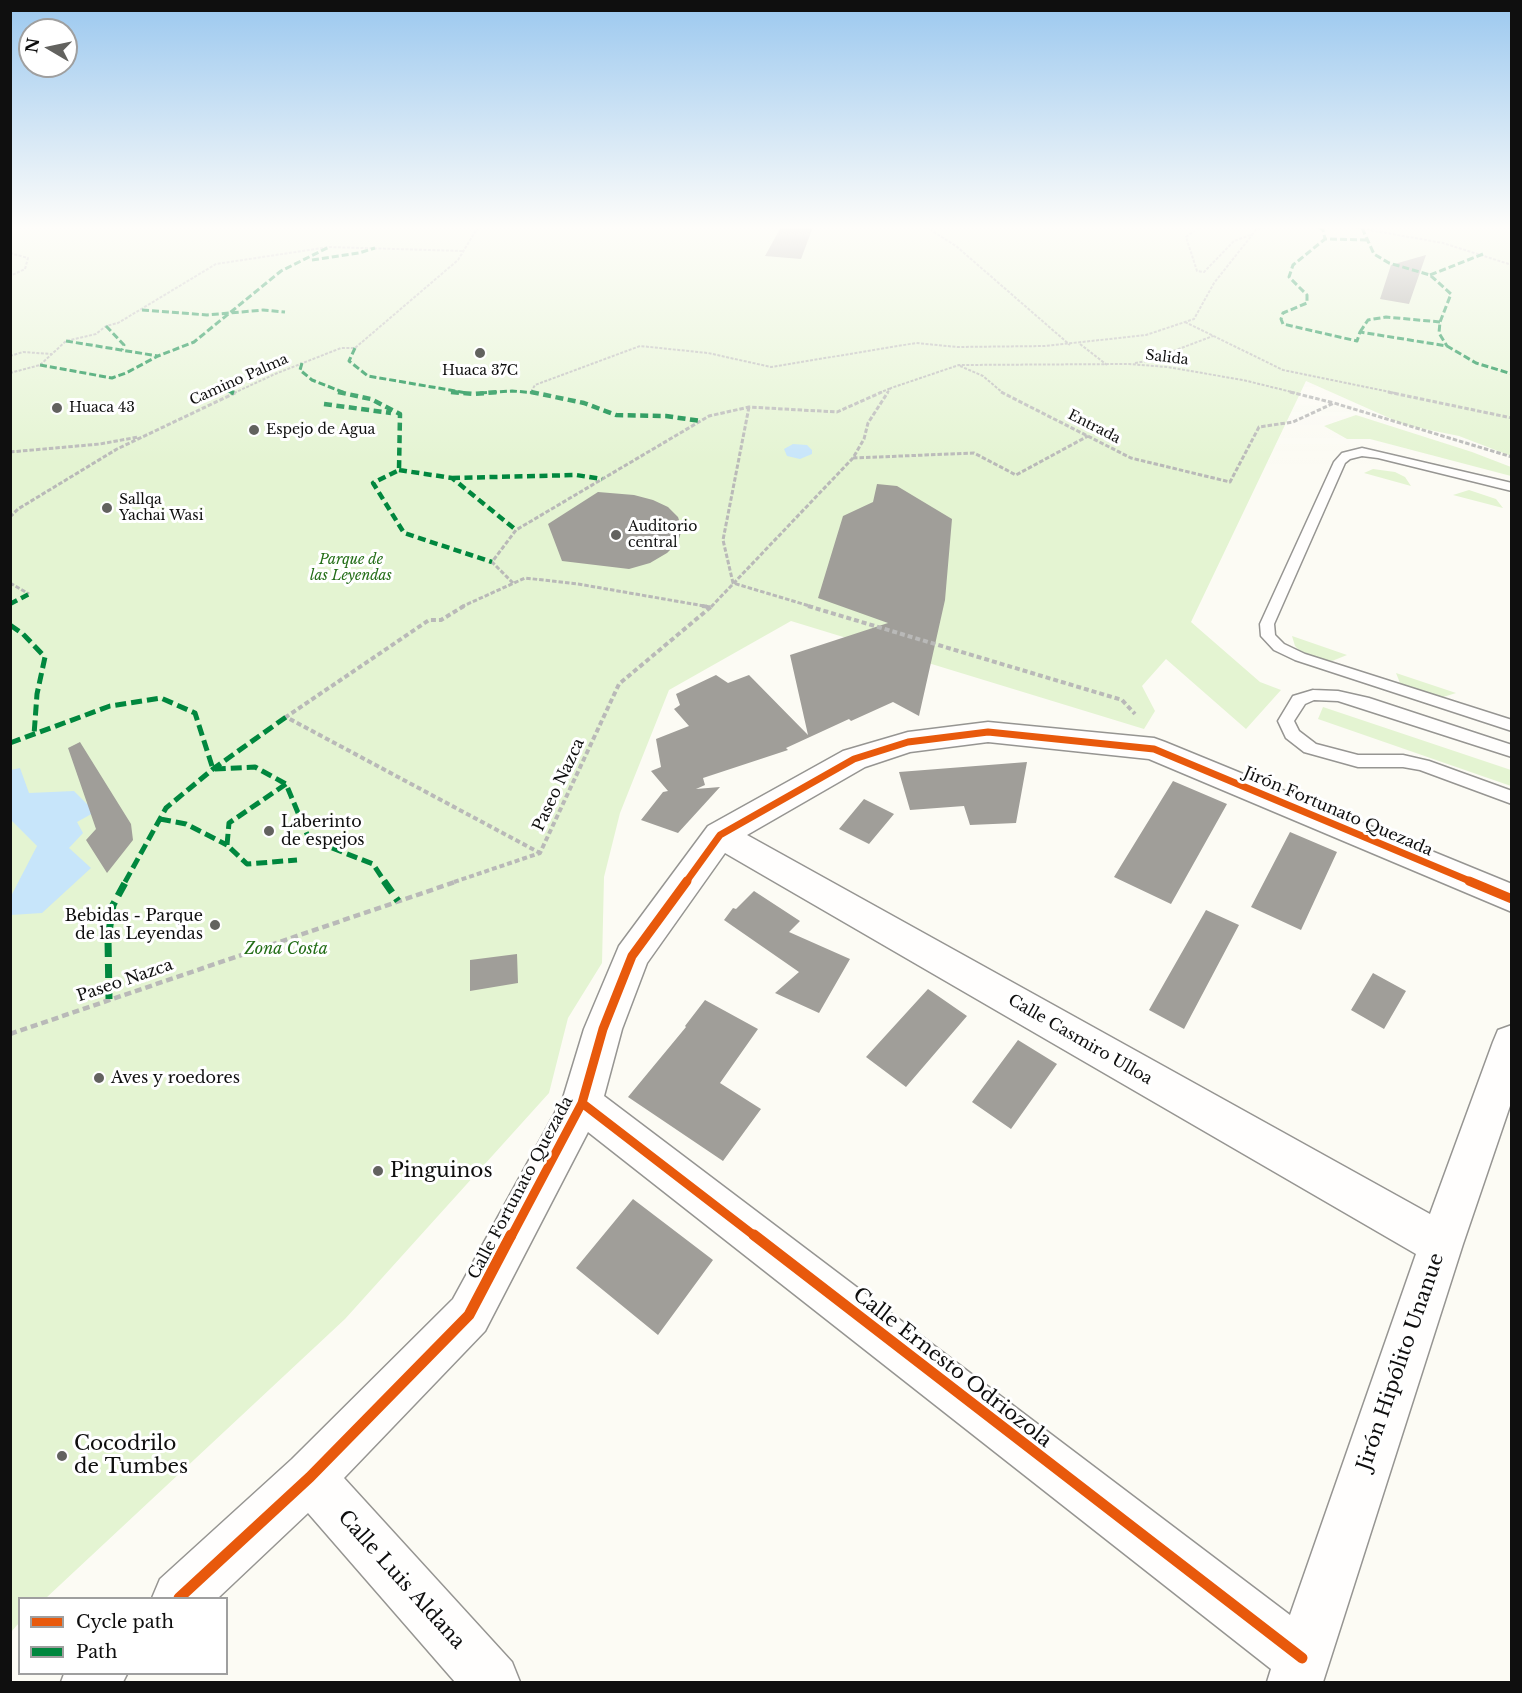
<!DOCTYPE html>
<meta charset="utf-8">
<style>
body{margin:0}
#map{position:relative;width:1522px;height:1693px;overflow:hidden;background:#fcfbf4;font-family:"Libre Baskerville",serif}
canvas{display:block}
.frame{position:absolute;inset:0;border:12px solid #0f0f0f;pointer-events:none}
.legend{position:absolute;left:18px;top:1597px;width:210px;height:78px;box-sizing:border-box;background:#fff;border:2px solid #9f9f9f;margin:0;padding:8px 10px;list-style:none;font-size:18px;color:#0f0f0f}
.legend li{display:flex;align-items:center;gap:12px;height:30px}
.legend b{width:30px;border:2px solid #9f9f9f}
.north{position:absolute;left:18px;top:18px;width:60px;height:60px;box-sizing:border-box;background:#fff;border:2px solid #9f9f9f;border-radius:50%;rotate:279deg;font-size:16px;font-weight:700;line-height:24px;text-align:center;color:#0f0f0f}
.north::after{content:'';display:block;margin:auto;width:21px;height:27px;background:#62625f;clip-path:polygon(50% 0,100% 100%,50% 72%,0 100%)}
</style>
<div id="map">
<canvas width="1522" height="1693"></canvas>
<div class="frame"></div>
<ul class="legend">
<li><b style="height:8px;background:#e8590c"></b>Cycle path</li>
<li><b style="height:8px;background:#00873e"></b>Path</li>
</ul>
<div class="north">N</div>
</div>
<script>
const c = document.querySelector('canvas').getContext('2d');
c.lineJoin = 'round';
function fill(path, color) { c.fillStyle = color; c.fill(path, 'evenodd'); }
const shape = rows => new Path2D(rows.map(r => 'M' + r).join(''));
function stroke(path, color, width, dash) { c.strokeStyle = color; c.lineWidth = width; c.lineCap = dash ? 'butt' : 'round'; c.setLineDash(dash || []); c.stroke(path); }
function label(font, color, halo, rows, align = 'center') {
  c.font = font + ' "Libre Baskerville",serif'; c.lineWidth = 6; c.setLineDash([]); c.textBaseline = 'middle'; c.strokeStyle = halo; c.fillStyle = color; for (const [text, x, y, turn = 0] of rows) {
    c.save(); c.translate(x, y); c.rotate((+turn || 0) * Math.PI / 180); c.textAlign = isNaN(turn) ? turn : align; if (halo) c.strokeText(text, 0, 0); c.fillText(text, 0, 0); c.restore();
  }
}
const green = shape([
 [10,227,1511,227,1511,456,1459,436,1405,425,1306,381,1191,622,1260,682,1281,690,1246,729,1166,659,1142,686,1155,711,1144,729,791,621,669,690,620,813,604,877,602,963,568,1018,549,1093,345,1319,46,1598,20,1598,19,1623,11,1632],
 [1356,415,1472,452,1511,467,1511,476,1370,439,1347,439,1324,426],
 [1373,469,1395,472,1405,477,1411,486,1364,473],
 [1469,490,1496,499,1503,508,1453,495],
 [1292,636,1347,655,1332,661,1318,659,1301,652,1295,646],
 [1396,673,1456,693,1440,698,1407,690,1400,683],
 [1323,707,1511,770,1511,786,1318,719]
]);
const water = shape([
 [793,444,807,445,812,450,812,454,800,459,787,456,784,449],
 [20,768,29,793,74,791,95,812,77,822,83,833,69,848,91,868,42,913,11,915,10,898,37,846,11,820,11,770]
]);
const building = shape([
 [781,227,813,227,801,259,765,256],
 [1426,255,1409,304,1380,299,1391,265],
 [877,484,897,486,952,519,945,600,919,716,893,702,851,721,849,719,786,748,788,750,703,778,705,785,696,789,720,787,678,833,641,820,663,792,668,791,651,771,661,767,656,739,689,726,674,709,680,705,676,694,716,675,728,683,749,675,808,735,790,655,888,623,818,598,843,516,873,502],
 [598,492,634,495,653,500,668,507,678,517,682,529,678,542,667,553,650,563,629,569,562,561,548,524],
 [80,742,131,824,133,840,107,873,86,840,96,829,68,748],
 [1027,762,1016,823,970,825,964,806,910,810,899,772],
 [1173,781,1227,804,1171,904,1114,877],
 [864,799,894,814,869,844,839,829],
 [1290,832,1337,852,1301,930,1251,907],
 [754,891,800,921,789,932,850,959,819,1013,775,993,799,972,724,920,733,908,736,909],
 [1206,910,1239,925,1184,1029,1149,1010],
 [517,954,518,983,470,991,470,960],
 [1373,973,1406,991,1384,1029,1351,1010],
 [928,989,967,1016,906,1087,866,1057],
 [705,1000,758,1029,720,1083,761,1109,723,1161,628,1097,686,1027,685,1026],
 [1018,1040,1057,1064,1011,1129,972,1102],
 [633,1199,713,1260,658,1335,576,1268]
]);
const pathFar3 = shape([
 [926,227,956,246,1070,345],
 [1199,227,1186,237,1197,271,1204,272,1234,241,1253,234],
 [1353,227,1443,243,1512,265],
 [10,253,28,258,25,269,10,276],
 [1185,322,1283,370,1395,393],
 [1080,344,1107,365],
 [10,356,23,352,51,354],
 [1135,363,1147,361,1213,336],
 [960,366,983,376,1003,393],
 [10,373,40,365,66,341,96,334,106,326,118,323,216,264,329,247,463,251],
 [531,392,535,385,640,346,708,353,771,367,916,343,957,347,1045,346,1146,335,1194,319,1214,283,1256,230,1264,227],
 [234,393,275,374,341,348,355,348,458,260,478,227],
 [879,393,891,388],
 [887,393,891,388,959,365,1129,364,1167,367,1243,380,1296,393]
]);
const pathFar2 = shape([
 [1001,392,1131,458,1230,482,1259,427,1293,422,1334,403,1512,457],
 [1290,392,1334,403],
 [1388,392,1512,418],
 [749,407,723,540,733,583,813,607],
 [10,452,100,444,138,437],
 [853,458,974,453,1016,475,1088,436],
 [10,517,18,509,117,449,237,392],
 [10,583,29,594],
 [513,583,492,562,516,530,709,416,749,407,837,412,882,392],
 [461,607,525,578,578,584,710,607],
 [711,607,853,458,864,439,868,423,888,392]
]);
const pathFar1 = shape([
 [464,606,441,620,429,620,286,717,540,853],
 [702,606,710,607],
 [808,606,1122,700,1135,714],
 [454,882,540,853,619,684,712,606]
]);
const path = shape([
 [10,1034,458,881]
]);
const lane = shape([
 [1362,448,1512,483,1512,491,1378,458,1362,456,1350,459,1345,463,1274,624,1275,635,1284,644,1305,654,1512,720,1512,731,1295,660,1274,650,1261,636,1260,624,1334,462,1342,453,1362,448],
 [1313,690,1338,691,1369,698,1512,745,1512,757,1338,701,1314,700,1305,704,1294,721,1299,731,1316,744,1358,755,1403,755,1429,761,1512,791,1512,804,1420,770,1403,767,1358,767,1304,752,1286,738,1278,721,1293,696,1313,690]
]);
const street = shape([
 [988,722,1154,738,1165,742,1512,884,1512,912,1149,759,988,742,910,752,865,767,747,835,1430,1214,1493,1042,1498,1030,1512,1025,1512,1100,1463,1244,1323,1682,1267,1682,1271,1669,588,1132,485,1331,344,1478,512,1662,520,1682,455,1682,308,1513,218,1598,152,1598,160,1579,292,1459,453,1299,563,1098,584,1029,619,946,708,826,843,751,908,732,988,722],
 [725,853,1416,1254,1290,1615,604,1096,622,1029,647,963,725,853],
 [64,1674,127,1674,123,1682,61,1682,64,1674]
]);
const quietFar3 = shape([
 [1319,227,1323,230,1325,239],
 [1362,228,1374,254,1389,263,1430,275,1451,294,1440,322,1439,333,1447,346],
 [1367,240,1325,239,1293,265,1289,277,1307,295,1307,303,1283,313,1281,319,1283,324,1357,341,1360,332,1447,346,1476,363,1512,374],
 [312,260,359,253,375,248],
 [1430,275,1483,254],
 [142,310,207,315,263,310,285,312],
 [106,326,124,345,122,350],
 [1360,332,1368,320,1386,317,1440,322],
 [66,341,158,356],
 [355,348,349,361,368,376,467,393],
 [302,363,300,370,312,380,345,393],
 [40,365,112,378,126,373,158,356,194,342,281,271,329,247],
 [217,388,234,393],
 [480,393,512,391,538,393]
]);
const quietFar2 = shape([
 [231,392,234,393],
 [338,392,371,399,400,414,399,470,373,483,404,533,492,562],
 [451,392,473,394,499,392],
 [531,392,584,403,616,415,666,416,701,421],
 [324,404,391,413],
 [399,470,452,478,516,530],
 [452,478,576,475,602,479],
 [10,604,29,594]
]);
const quietFar1 = shape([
 [10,625,23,634,45,657,37,694,34,735],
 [10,743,110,706,161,698,195,713,213,769,255,767,286,784,309,839,373,864,385,882],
 [286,784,229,823,227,845,247,864,297,860],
 [160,819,186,824,227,845],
 [125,882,166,808,213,769,286,717]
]);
const quiet = shape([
 [384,881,398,901],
 [109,999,108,939,113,905,126,881]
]);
const cyclewayFar2 = shape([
 [686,882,720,835,854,759,908,742,988,732,1154,749,1472,882]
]);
const cyclewayFar1 = shape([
 [1469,881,1512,899],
 [582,1103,756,1237],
 [511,1237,582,1103,603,1029,632,956,687,881]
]);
const cycleway = shape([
 [754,1235,1302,1658],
 [179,1598,310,1477,469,1315,511,1235]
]);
const markers = [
 [480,353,6,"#62625f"],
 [57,408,6,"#62625f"],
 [254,430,6,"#62625f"],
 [107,508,6,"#62625f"],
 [616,535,6,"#62625f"],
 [269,831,6,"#62625f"],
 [215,925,6,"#62625f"],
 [99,1078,6,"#62625f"],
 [378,1171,6,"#62625f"],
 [62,1456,6,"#62625f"]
];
const farStreetnames = [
 ["Salida",1167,358,7],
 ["Camino Palma",239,380,-24],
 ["Entrada",1094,427,27]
];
const farPoinames = [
 ["Huaca 37C",480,371,"center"],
 ["Huaca 43",69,408],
 ["Espejo de Agua",266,430],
 ["Sallqa",119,500],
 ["Yachai Wasi",119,516],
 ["Auditorio",628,527],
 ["central",628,543]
];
const farParknames = [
 ["Parque de",351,560],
 ["las Leyendas",351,576]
];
const streetNames = [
 ["Paseo Nazca",559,785,-65],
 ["Jirón Fortunato Quezada",1338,812,23],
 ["Paseo Nazca",125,981,-19],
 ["Calle Casmiro Ulloa",1080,1040,30],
 ["Calle Fortunato Quezada",521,1188,-62]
];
const poiNames = [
 ["Laberinto",281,822],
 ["de espejos",281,840],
 ["Bebidas - Parque",203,916,"right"],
 ["de las Leyendas",203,934,"right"],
 ["Aves y roedores",111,1078]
];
const parkNames = [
 ["Zona Costa",286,949]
];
const nearPoinames = [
 ["Pinguinos",390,1171],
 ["Cocodrilo",74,1444],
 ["de Tumbes",74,1467]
];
const nearStreetnames = [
 ["Jirón Hipólito Unanue",1401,1362,-71],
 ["Calle Ernesto Odriozola",952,1368,38],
 ["Calle Luis Aldana",401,1580,48]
];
fill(green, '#e4f4d2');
fill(water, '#c7e5fa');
fill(building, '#a09e99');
stroke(lane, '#969592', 3);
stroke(street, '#969592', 3);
stroke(pathFar3, '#b9b9b8', 2, [3, 1.5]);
stroke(pathFar2, '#b9b9b8', 3, [4.5, 2]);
stroke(pathFar1, '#b9b9b8', 4, [5, 3]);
stroke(path, '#b9b9b8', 4.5, [7, 4]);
fill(lane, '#fffefd');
fill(street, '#fffefd');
stroke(quietFar3, '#00873e', 3, [7, 3]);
stroke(quietFar2, '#00873e', 4.5, [8, 4.5]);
stroke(quietFar1, '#00873e', 5, [11, 5]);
stroke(quiet, '#00873e', 7, [14, 7]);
stroke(cyclewayFar2, '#e8590c', 7);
stroke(cyclewayFar1, '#e8590c', 9);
stroke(cycleway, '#e8590c', 11);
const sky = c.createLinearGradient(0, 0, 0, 464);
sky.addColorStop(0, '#9bc8ef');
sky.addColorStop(0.49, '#fefdfa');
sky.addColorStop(1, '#fefdfa00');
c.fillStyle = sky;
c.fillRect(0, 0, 1522, 464);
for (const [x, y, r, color] of markers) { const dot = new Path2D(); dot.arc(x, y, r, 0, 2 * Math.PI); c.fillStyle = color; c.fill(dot); stroke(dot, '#fff', 2); }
label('14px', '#0f0f0f', '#fff', farStreetnames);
label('14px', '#0f0f0f', '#fff', farPoinames, 'left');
label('italic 14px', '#246e18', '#fff', farParknames);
label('16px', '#0f0f0f', '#fff', streetNames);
label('16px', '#0f0f0f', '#fff', poiNames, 'left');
label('italic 16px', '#246e18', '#fff', parkNames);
label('20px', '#0f0f0f', '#fff', nearPoinames, 'left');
label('20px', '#0f0f0f', '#fff', nearStreetnames);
</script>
